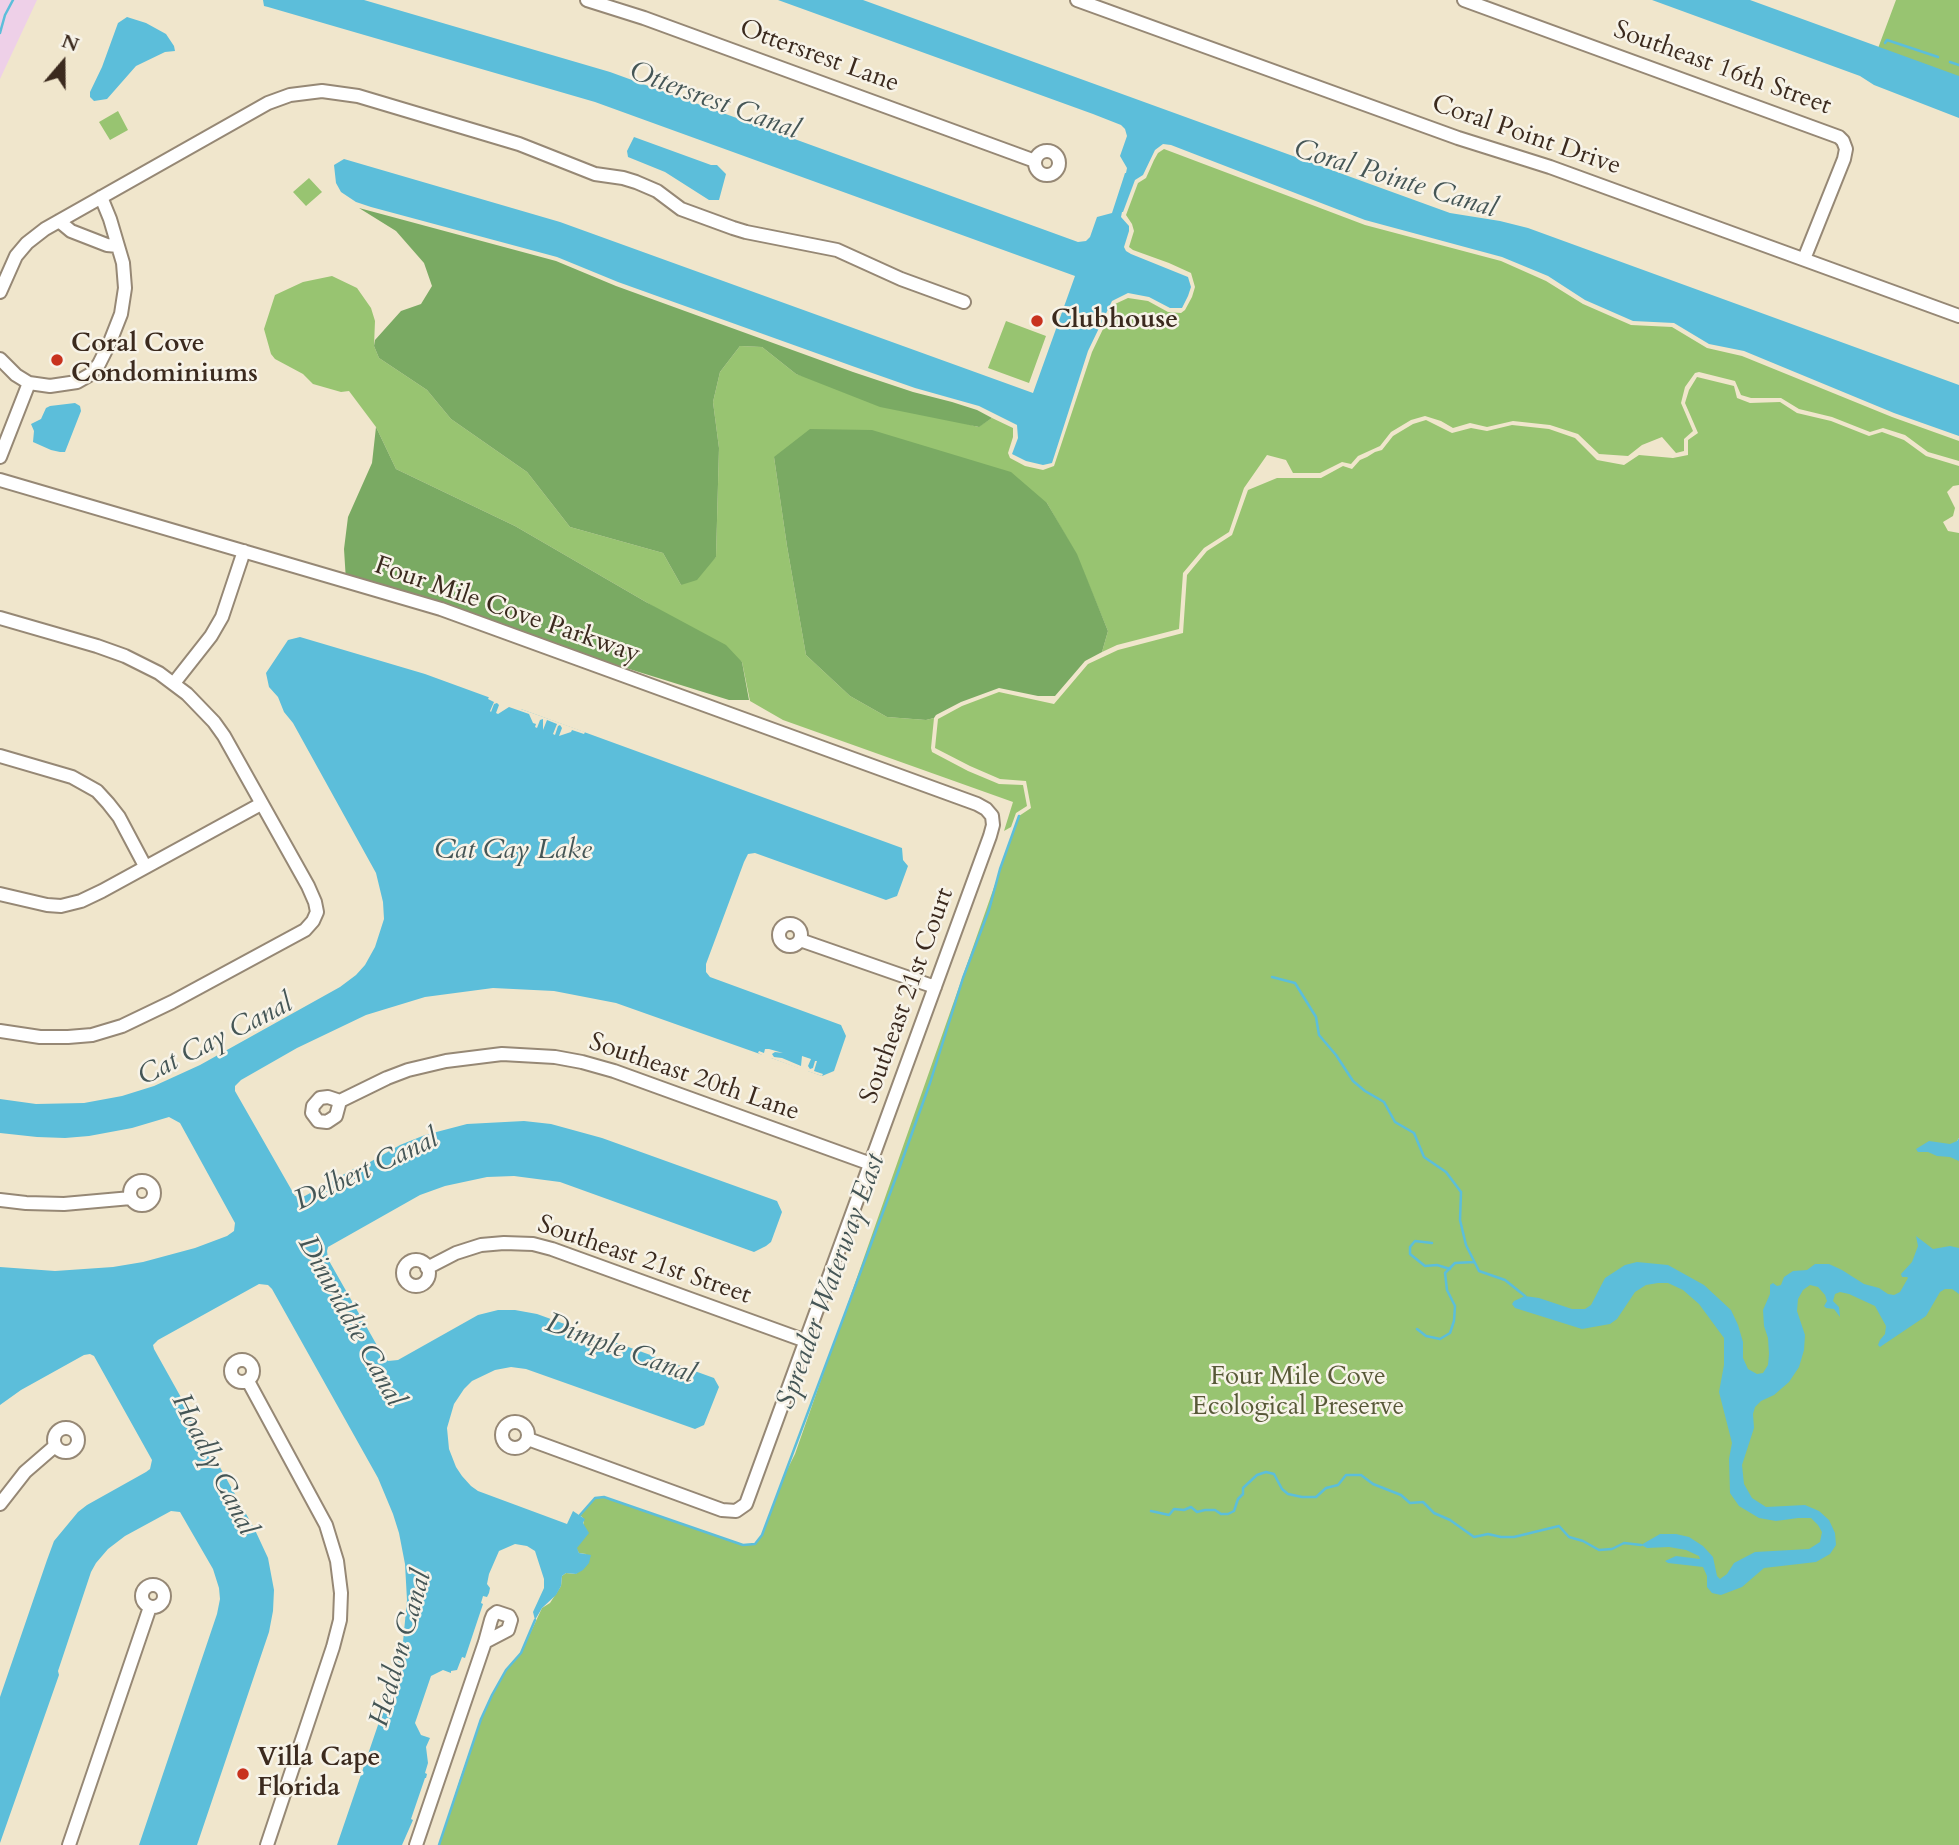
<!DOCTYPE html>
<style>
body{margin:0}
#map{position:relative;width:1959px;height:1845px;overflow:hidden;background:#f0e6cc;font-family:Cardo,serif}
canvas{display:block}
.north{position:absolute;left:28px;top:28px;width:70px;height:70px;-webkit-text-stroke:5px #f7f3e8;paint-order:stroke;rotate:20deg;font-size:19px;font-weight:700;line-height:28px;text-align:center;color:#3b2a1e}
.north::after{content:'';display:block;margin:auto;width:24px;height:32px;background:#3b2a1e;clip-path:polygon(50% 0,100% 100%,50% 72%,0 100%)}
</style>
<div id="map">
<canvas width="1959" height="1845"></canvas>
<div class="north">N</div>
</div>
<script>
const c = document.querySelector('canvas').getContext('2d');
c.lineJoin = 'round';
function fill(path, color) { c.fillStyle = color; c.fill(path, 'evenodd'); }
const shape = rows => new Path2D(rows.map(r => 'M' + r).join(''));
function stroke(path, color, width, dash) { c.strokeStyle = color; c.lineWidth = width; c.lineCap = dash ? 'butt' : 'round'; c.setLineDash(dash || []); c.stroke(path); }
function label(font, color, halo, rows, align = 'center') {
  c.font = font + ' Cardo,serif'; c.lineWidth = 5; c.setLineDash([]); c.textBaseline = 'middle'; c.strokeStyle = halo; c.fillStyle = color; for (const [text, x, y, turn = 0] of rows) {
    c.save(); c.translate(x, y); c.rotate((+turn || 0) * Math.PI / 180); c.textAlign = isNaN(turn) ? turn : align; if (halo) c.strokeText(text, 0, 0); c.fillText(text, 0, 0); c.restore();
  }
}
const built = shape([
 [0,0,37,0,0,79]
]);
const green = shape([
 [1896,0,1959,0,1959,90,1874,59],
 [118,111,128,130,110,140,99,122],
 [1164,149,1365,225,1501,261,1546,281,1583,304,1631,325,1672,327,1707,348,1742,356,1892,417,1959,441,1959,461,1928,452,1905,435,1883,428,1870,432,1832,417,1799,409,1781,398,1751,398,1741,395,1735,381,1699,372,1695,373,1685,387,1681,403,1693,431,1684,439,1684,451,1676,453,1662,437,1642,445,1628,456,1599,454,1578,434,1550,425,1513,421,1487,427,1470,423,1453,428,1441,421,1425,416,1411,420,1391,432,1380,446,1358,456,1351,464,1342,462,1320,473,1293,473,1286,460,1267,455,1244,488,1229,532,1204,548,1183,573,1179,629,1117,645,1102,652,1108,631,1076,554,1047,503,774,457,787,546,806,655,850,696,887,717,926,720,934,718,931,748,932,752,968,771,999,784,1023,785,1027,806,1016,813,1011,827,1004,831,1013,802,783,720,750,701,742,662,646,602,515,526,396,469,376,427,349,391,341,392,313,384,303,374,275,359,271,354,264,329,275,295,303,282,332,276,357,288,371,308,375,321,374,346,379,358,427,390,451,419,527,472,570,527,663,553,681,585,716,557,719,448,713,402,720,372,740,346,762,347,796,374,978,427,992,418,1013,428,1013,437,1008,453,1010,458,1025,466,1043,470,1054,466,1092,352,1115,304,1128,298,1148,301,1168,312,1181,313,1185,310,1192,297,1195,287,1191,273,1169,263,1133,250,1129,247,1134,231,1132,224,1126,215,1138,183,1146,178,1154,160,1158,153],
 [309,178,322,192,306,206,293,192],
 [1006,321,1046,336,1029,383,988,368],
 [1697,377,1734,386,1737,398,1750,403,1780,402,1797,413,1831,421,1869,436,1882,432,1904,440,1926,456,1959,466,1959,485,1953,486,1947,492,1955,508,1953,516,1943,522,1948,531,1959,533,1959,1138,1957,1141,1959,1147,1959,1845,439,1845,460,1779,481,1719,492,1695,506,1670,521,1653,542,1608,550,1603,561,1586,562,1576,566,1573,576,1574,586,1554,579,1553,576,1548,581,1541,584,1519,580,1515,595,1498,604,1497,743,1545,755,1544,762,1535,783,1478,795,1454,1019,816,1031,808,1026,781,1000,779,970,766,935,748,938,719,962,706,999,692,1054,704,1088,664,1118,650,1183,633,1187,575,1207,551,1232,535,1248,490,1277,478,1321,478,1343,466,1352,469,1360,460,1367,457,1375,452,1382,450,1393,436,1413,424,1426,420,1452,433,1471,428,1487,431,1512,425,1549,429,1575,438,1597,460,1624,465,1639,455,1673,458,1688,455,1688,440,1698,433,1685,403,1689,390]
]);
const forest = shape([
 [359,208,556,261,616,286,853,372,913,392,952,402,977,410,992,418,979,427,880,407,796,374,762,347,740,346,720,372,713,402,719,448,716,557,697,580,681,585,663,553,570,527,527,472,451,419,427,390,379,358,374,346,375,340,401,311,421,304,432,286,424,263,396,231],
 [376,427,396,469,515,526,646,602,726,645,742,662,749,700,729,700,346,581,344,549,348,517,372,463],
 [810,429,872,430,1011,472,1047,503,1077,554,1108,631,1102,652,1085,661,1055,696,1038,696,999,688,961,702,936,715,934,718,926,720,887,717,850,696,806,655,787,546,774,457]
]);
const water = shape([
 [263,0,364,0,610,72,1078,242,1086,241,1090,237,1097,217,1112,213,1125,173,1126,173,1127,168,1120,156,1127,136,1125,129,1121,125,1093,114,778,0,863,0,1450,213,1500,221,1528,228,1959,385,1959,436,1894,413,1744,351,1709,344,1674,323,1633,321,1585,300,1548,276,1502,257,1365,220,1171,145,1163,144,1155,150,1143,175,1135,180,1123,212,1122,212,1121,217,1129,226,1129,231,1124,247,1126,251,1131,254,1188,277,1191,287,1188,296,1182,308,1170,308,1149,297,1128,293,1112,301,1088,351,1052,463,1043,465,1026,461,1012,454,1018,438,1017,425,979,406,915,388,855,367,618,282,557,257,371,207,356,202,341,192,336,183,334,165,344,159,560,222,1033,393,1075,276,595,102,268,7,264,6],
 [1652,0,1750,0,1959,76,1959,118,1874,85,1860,76],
 [127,17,146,23,166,34,174,46,175,51,165,52,136,66,107,99,94,101,90,97,90,92,102,67,118,23],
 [634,137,711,165,717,165,726,174,719,200,709,200,665,172,628,157,627,151],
 [75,403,80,406,81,411,65,452,60,452,51,450,33,442,34,431,31,424,41,419,46,408,50,406],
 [300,637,425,674,902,848,903,860,908,866,897,896,886,900,755,853,748,854,744,862,706,964,706,972,710,977,841,1025,846,1036,834,1071,822,1076,616,1003,554,991,493,988,425,997,366,1015,297,1048,241,1080,235,1086,235,1091,295,1196,303,1197,359,1166,363,1166,400,1145,425,1135,467,1124,524,1121,551,1124,602,1138,777,1201,782,1212,771,1242,766,1246,754,1252,560,1182,514,1176,487,1177,445,1186,420,1195,328,1247,327,1251,328,1259,383,1356,388,1361,398,1360,478,1315,498,1310,515,1310,537,1314,714,1378,719,1387,704,1425,695,1429,526,1369,511,1367,495,1370,472,1381,464,1389,454,1404,447,1428,449,1449,456,1467,462,1476,471,1486,478,1491,567,1524,573,1511,585,1519,583,1523,589,1533,577,1548,579,1553,591,1555,589,1563,583,1570,576,1574,566,1573,562,1576,561,1586,556,1595,542,1608,535,1620,533,1612,544,1588,544,1579,535,1551,527,1546,515,1544,499,1551,489,1574,487,1584,490,1588,489,1593,487,1597,483,1596,481,1603,483,1604,465,1658,462,1657,457,1670,451,1671,451,1673,443,1670,431,1676,415,1723,421,1735,430,1738,426,1747,428,1763,425,1773,427,1774,426,1778,425,1778,411,1819,413,1820,402,1845,337,1845,392,1684,403,1642,407,1600,405,1564,399,1533,393,1514,378,1478,272,1289,268,1285,259,1284,158,1340,153,1345,154,1349,255,1530,268,1558,274,1590,273,1611,269,1632,197,1845,139,1845,217,1614,220,1599,219,1588,213,1569,180,1512,171,1511,125,1536,108,1549,96,1563,91,1572,58,1671,59,1675,0,1843,0,1697,47,1560,54,1541,78,1512,87,1505,146,1472,150,1469,152,1460,94,1356,90,1354,84,1355,21,1390,0,1405,0,1267,55,1271,113,1267,143,1262,195,1248,227,1236,234,1231,235,1223,180,1123,169,1117,132,1128,89,1136,65,1138,37,1137,0,1133,0,1099,36,1104,84,1103,122,1096,154,1086,200,1065,340,987,356,975,365,965,375,947,384,919,383,902,376,873,293,723,284,712,278,697,269,687,266,673,288,640],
 [1959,1138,1959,1161,1950,1157,1937,1156,1928,1152,1918,1152,1916,1149,1929,1141,1950,1144,1957,1141],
 [1916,1236,1933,1249,1950,1246,1959,1248,1959,1294,1952,1289,1945,1289,1940,1292,1926,1316,1880,1347,1878,1345,1880,1340,1885,1334,1886,1326,1875,1306,1849,1294,1840,1292,1835,1294,1833,1301,1839,1307,1840,1317,1834,1309,1826,1308,1824,1306,1827,1301,1825,1295,1818,1287,1810,1285,1803,1290,1798,1299,1797,1311,1805,1335,1804,1350,1799,1367,1789,1382,1774,1395,1761,1401,1755,1407,1753,1414,1754,1428,1742,1465,1744,1484,1752,1498,1766,1507,1805,1505,1819,1511,1829,1520,1835,1533,1836,1545,1830,1554,1816,1562,1764,1568,1742,1587,1721,1595,1712,1593,1707,1587,1707,1576,1703,1567,1668,1563,1665,1561,1676,1556,1700,1559,1699,1556,1686,1550,1669,1547,1647,1548,1641,1545,1660,1534,1676,1534,1689,1537,1703,1546,1713,1557,1717,1576,1720,1579,1727,1574,1734,1563,1755,1552,1809,1549,1820,1542,1822,1532,1818,1525,1811,1518,1798,1518,1776,1521,1759,1518,1739,1506,1730,1493,1729,1459,1732,1443,1719,1392,1724,1365,1724,1338,1699,1304,1683,1290,1668,1283,1658,1283,1646,1285,1635,1292,1617,1319,1610,1324,1582,1329,1515,1308,1512,1304,1514,1301,1525,1296,1539,1298,1572,1309,1585,1309,1591,1305,1605,1278,1625,1265,1637,1262,1668,1265,1704,1285,1731,1310,1738,1325,1743,1342,1743,1358,1748,1369,1757,1374,1763,1373,1768,1365,1769,1354,1768,1338,1764,1326,1763,1310,1770,1294,1770,1285,1773,1283,1777,1286,1781,1285,1784,1277,1793,1271,1807,1270,1815,1264,1829,1264,1842,1270,1864,1284,1879,1288,1888,1294,1894,1295,1900,1292,1908,1278,1907,1277,1902,1277,1901,1274,1912,1262,1918,1246]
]);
const pier = shape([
 [490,695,510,701,521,707,521,709,585,732,584,734,572,730,571,732,559,736,562,728,560,725,558,726,555,735,553,734,557,724,547,720,543,730,543,719,540,720,537,728,535,727,536,724,533,723,529,714,509,707,498,714,496,713,499,705,497,703,494,704,491,712,490,711,494,702,488,699],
 [765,1049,769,1049,783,1053,775,1052,772,1054,774,1057,782,1058,801,1066,802,1056,811,1059,808,1066,810,1069,813,1068,815,1061,817,1061,814,1071,823,1074,822,1076,807,1071,805,1074,797,1071,798,1068,771,1058,770,1061,761,1058,762,1055,758,1053,759,1051,764,1053]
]);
const stream = shape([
 [0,33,5,15,13,0],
 [1885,43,1887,40,1938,57],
 [1950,62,1959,65],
 [1272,977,1295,983,1316,1017,1319,1035,1336,1055,1353,1081,1365,1091,1384,1102,1395,1122,1414,1133,1424,1157,1446,1172,1461,1192,1460,1220,1466,1245,1479,1271,1505,1280,1525,1296],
 [1432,1243,1415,1241,1410,1247,1410,1254,1425,1266,1437,1265,1450,1269],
 [1417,1329,1426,1336,1440,1339,1450,1333,1454,1321,1455,1306,1447,1290,1445,1273,1455,1263,1474,1262],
 [1151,1511,1169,1515,1174,1509,1184,1510,1191,1507,1197,1512,1205,1510,1215,1510,1221,1514,1228,1514,1234,1511,1238,1499,1243,1494,1243,1488,1257,1475,1266,1472,1274,1474,1282,1489,1288,1494,1302,1497,1316,1497,1326,1488,1338,1485,1346,1475,1361,1475,1373,1484,1401,1495,1410,1503,1423,1502,1434,1513,1450,1520,1474,1537,1488,1534,1501,1537,1514,1537,1559,1526,1569,1537,1583,1541,1599,1550,1612,1549,1624,1543,1641,1545],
 [580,1515,595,1498,604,1497,743,1545,755,1544,762,1535,898,1172,930,1083,963,978,989,910,1000,869,1019,816],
 [439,1845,481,1719,492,1695,506,1670,521,1653,535,1620]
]);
const minor = shape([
 [587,0,644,18,1035,161],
 [1077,0,1458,138,1550,167,1959,316],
 [1464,0,1839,137,1843,141,1846,149,1844,159,1804,259],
 '1035 163a12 12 0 1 1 24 0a12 12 0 1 1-24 0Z',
 [59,221,71,231,107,245,118,246],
 [0,292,16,256,27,243,45,229,268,103,290,95,322,91,358,96,519,144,595,174,623,178,636,182,657,191,681,209,733,228,746,232,837,250,901,279,964,302],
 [0,359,16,375,29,383,50,386,77,382,91,374,99,364,110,342,121,314,125,288,123,263,110,219,101,197],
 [0,457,29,383],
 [0,480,441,609,977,804,986,809,992,816,993,825,990,836,746,1504,736,1511,722,1510,528,1439],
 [0,618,97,646,125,656,159,673,187,694,214,722,224,736,308,886,315,902,317,912,313,921,305,930,172,1002,122,1026,92,1035,68,1037,40,1037,0,1031],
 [174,683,211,636,222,617,244,551],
 [0,756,72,777,97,791,108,803,119,817,145,866],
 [0,894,47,905,61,906,81,901,102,891,261,804],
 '779 935a11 11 0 1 1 22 0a11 11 0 1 1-22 0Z',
 [800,940,935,987],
 [328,1097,340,1101,336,1116,327,1122,318,1121,312,1113,313,1106,320,1098,328,1097],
 [340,1101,387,1078,408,1070,446,1061,502,1054,555,1057,582,1062,614,1071,871,1164],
 '130 1193a12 12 0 1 1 24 0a12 12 0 1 1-24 0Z',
 [0,1200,26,1203,64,1204,131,1198],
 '403 1273a13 13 0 1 1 26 0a13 13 0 1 1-26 0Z',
 [427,1268,456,1253,481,1245,504,1243,533,1244,552,1249,806,1341],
 '231 1371a11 11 0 1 1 22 0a11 11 0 1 1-22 0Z',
 [248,1381,326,1525,337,1561,341,1593,340,1620,333,1647,267,1845],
 '502 1435a13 13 0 1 1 26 0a13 13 0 1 1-26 0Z',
 '54 1440a12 12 0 1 1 24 0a12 12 0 1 1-24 0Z',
 [0,1504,25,1472,55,1446],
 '142 1596a11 11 0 1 1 22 0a11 11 0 1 1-22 0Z',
 [69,1845,150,1607],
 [416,1845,485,1642,491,1620,493,1615,497,1612,509,1616,511,1620,508,1630,485,1642]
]);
const markers = [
 [1037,321,7,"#c8321e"],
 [57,360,7,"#c8321e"],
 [243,1774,7,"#c8321e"]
];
const streetNames = [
 ["Ottersrest Lane",819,57,20],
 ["Southeast 16th Street",1722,69,20],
 ["Coral Point Drive",1526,136,19],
 ["Four Mile Cove Parkway",507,611,19],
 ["Southeast 21st Court",908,996,-70],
 ["Southeast 20th Lane",694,1078,19],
 ["Southeast 21st Street",644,1261,19]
];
const poiNames = [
 ["Clubhouse",1051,321],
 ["Coral Cove",71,345],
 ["Condominiums",71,375],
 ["Villa Cape",257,1759],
 ["Florida",257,1789]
];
const parkNames = [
 ["Four Mile Cove",1298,1378],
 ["Ecological Preserve",1298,1408]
];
const waterNames = [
 ["Ottersrest Canal",714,102,20],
 ["Coral Pointe Canal",1395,180,17],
 ["Cat Cay Lake",513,852],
 ["Cat Cay Canal",216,1041,-27],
 ["Delbert Canal",367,1171,-25],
 ["Spreader Waterway East",832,1282,-70],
 ["Dinwiddie Canal",350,1322,61],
 ["Dimple Canal",620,1350,20],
 ["Hoadly Canal",213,1465,63],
 ["Heddon Canal",402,1649,-74]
];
fill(built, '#eed0e8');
fill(green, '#98c471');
fill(forest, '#7aaa63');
fill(water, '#5cbeda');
fill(pier, '#f0e6cc');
stroke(stream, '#5cbeda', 2.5);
stroke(minor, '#968875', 16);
stroke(minor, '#fff', 12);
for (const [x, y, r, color] of markers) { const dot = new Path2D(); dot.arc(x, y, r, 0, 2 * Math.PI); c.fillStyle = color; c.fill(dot); stroke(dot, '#f7f3e8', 2.5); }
label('26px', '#3b2a1e', '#f7f3e8', streetNames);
label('bold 26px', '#3b2a1e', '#f7f3e8', poiNames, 'left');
label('26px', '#575837', '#f7f3e8', parkNames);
label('italic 28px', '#455656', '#f7f3e8', waterNames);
</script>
